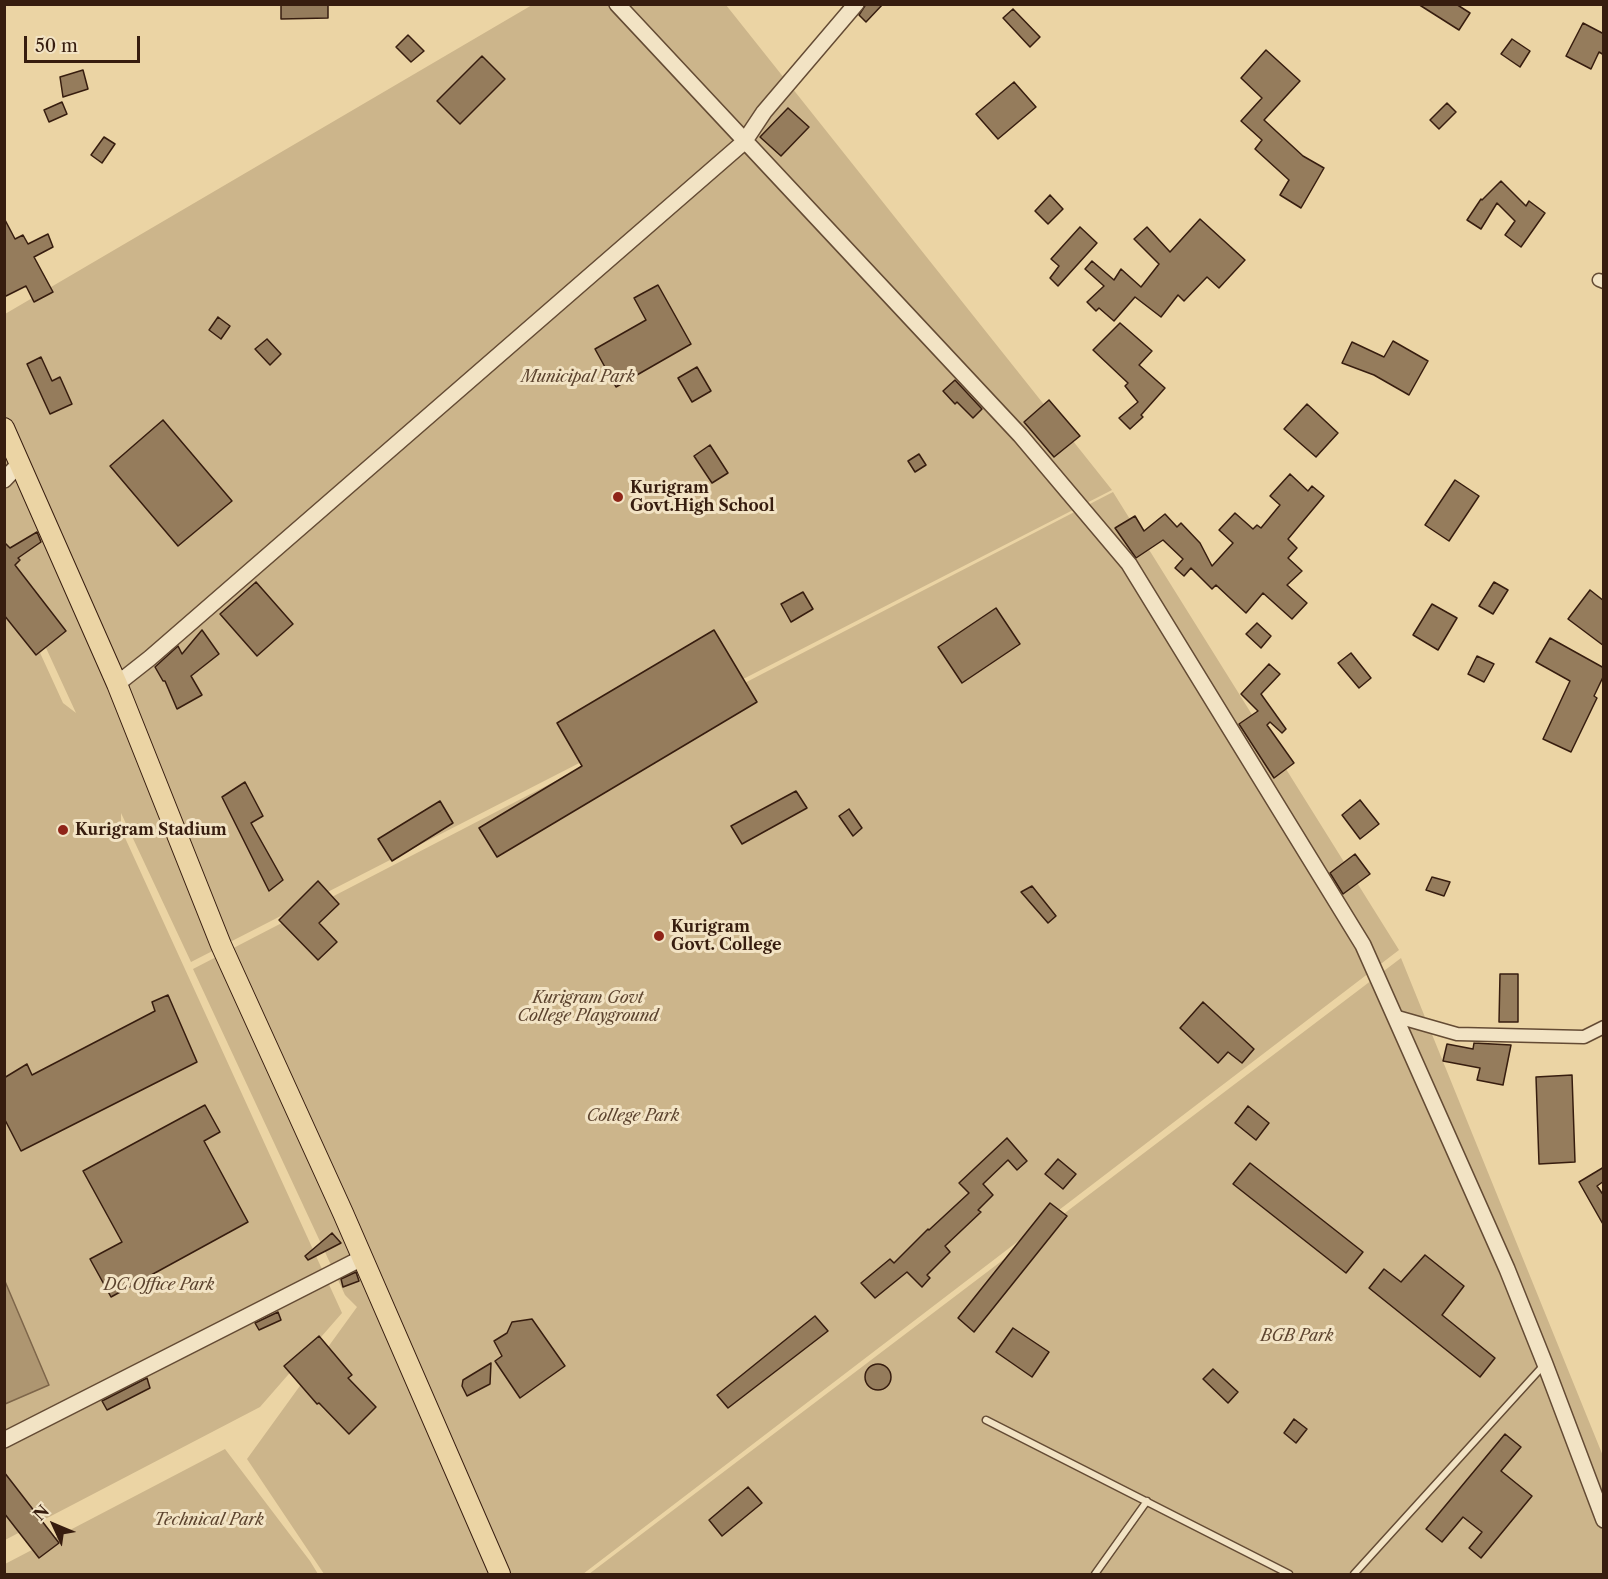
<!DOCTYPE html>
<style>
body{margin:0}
#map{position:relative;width:1608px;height:1579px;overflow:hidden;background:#ebd4a4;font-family:"Libre Caslon Text",serif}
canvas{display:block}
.frame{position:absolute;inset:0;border:6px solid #371d0f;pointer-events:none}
.north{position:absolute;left:24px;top:1495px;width:60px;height:60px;-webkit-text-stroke:4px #f2e3c4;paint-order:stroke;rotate:314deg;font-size:16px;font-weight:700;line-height:24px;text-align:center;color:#371d0f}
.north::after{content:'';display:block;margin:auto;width:21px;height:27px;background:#371d0f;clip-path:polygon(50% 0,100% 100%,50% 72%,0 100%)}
.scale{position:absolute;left:24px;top:36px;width:116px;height:27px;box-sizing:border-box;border:3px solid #371d0f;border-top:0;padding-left:8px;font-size:18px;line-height:21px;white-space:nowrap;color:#371d0f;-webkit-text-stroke:4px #f2e3c4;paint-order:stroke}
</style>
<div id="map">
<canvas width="1608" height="1579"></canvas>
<div class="frame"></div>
<div class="north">N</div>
<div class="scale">50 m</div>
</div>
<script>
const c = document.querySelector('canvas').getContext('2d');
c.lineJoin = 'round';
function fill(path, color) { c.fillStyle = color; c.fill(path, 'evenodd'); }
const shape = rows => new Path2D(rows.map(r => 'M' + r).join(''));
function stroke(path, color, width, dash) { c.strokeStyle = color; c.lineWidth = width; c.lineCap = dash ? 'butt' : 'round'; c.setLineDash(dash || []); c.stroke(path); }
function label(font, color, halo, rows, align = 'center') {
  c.font = font + ' "Libre Caslon Text",serif'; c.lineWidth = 6; c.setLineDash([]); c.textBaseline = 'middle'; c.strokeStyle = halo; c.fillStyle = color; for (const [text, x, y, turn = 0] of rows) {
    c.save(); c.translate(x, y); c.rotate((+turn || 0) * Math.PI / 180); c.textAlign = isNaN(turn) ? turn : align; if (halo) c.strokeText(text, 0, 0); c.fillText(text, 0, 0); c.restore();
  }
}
const green = shape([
 [532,5,726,5,1112,490,191,962,121,813,121,829,342,1313,260,1407,5,1540,4,574,63,703,76,713,5,559,5,314],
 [1113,492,1399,950,583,1574,324,1574,247,1459,357,1307,345,1295,193,969],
 [1401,958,1603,1456,1603,1574,589,1574],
 [225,1449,310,1561,318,1574,5,1574,5,1564]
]);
const water = shape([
 [4,1279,49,1385,5,1404,4,1404,4,1279]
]);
const building = shape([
 [281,4,328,4,328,18,281,19,281,4],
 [866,4,883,4,866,22,859,15,866,4],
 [1418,4,1456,4,1470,13,1459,30,1418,4],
 [1013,9,1040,37,1030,47,1003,18,1013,9],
 [1583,23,1604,34,1604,55,1599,52,1591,69,1566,56,1583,23],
 [408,35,424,51,411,62,396,47,408,35],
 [1512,39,1530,51,1520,67,1501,54,1512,39],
 [1266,50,1300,81,1264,120,1303,156,1324,168,1301,208,1280,195,1289,180,1255,149,1262,140,1241,121,1262,98,1241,78,1266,50],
 [482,56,505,79,460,124,437,101,482,56],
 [83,70,88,89,63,97,60,77,83,70],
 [1014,82,1036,107,998,139,976,114,1014,82],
 [62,102,67,114,49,122,44,110,62,102],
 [1447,103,1456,112,1439,129,1430,120,1447,103],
 [788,108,809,127,781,156,760,137,788,108],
 [104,137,115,144,102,163,91,155,104,137],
 [1501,181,1526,206,1529,201,1545,213,1521,247,1505,235,1515,221,1497,203,1481,229,1467,220,1481,199,1482,200,1501,181],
 [1050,195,1063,209,1048,224,1035,211,1050,195],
 [4,218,15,239,23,235,28,244,48,234,53,247,34,257,53,292,34,302,26,286,4,297,4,218],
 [1200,219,1245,260,1219,288,1207,277,1184,301,1178,295,1161,317,1135,297,1114,321,1099,308,1096,311,1087,302,1104,286,1085,269,1092,261,1114,280,1121,269,1141,287,1159,264,1134,239,1147,227,1170,252,1200,219],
 [1080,227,1097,243,1058,286,1050,278,1059,266,1051,259,1080,227],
 [658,285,691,344,616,387,595,349,646,320,634,298,658,285],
 [218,317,230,326,221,339,209,330,218,317],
 [1120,323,1152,351,1139,365,1165,388,1141,415,1143,417,1130,429,1119,418,1138,402,1125,386,1128,383,1093,350,1120,323],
 [267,339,281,354,270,365,255,349,267,339],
 [1393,341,1428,361,1409,395,1374,375,1342,363,1352,342,1384,357,1393,341],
 [41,357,52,381,60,377,72,404,50,414,27,364,41,357],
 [697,367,711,391,692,402,678,378,697,367],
 [955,380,982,409,973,418,957,402,955,404,943,391,955,380],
 [1049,400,1080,436,1054,457,1024,422,1049,400],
 [1307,404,1338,433,1316,457,1284,429,1307,404],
 [163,420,232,501,178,546,110,466,163,420],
 [710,445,728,473,712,483,694,456,710,445],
 [919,454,926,465,915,472,908,461,919,454],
 [1290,474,1308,491,1312,486,1324,496,1288,539,1297,548,1288,558,1302,571,1287,585,1307,603,1292,619,1263,593,1246,613,1216,585,1212,589,1191,568,1184,576,1175,568,1183,559,1163,540,1136,558,1115,528,1135,516,1144,531,1165,514,1177,527,1181,523,1200,543,1212,566,1233,543,1219,530,1235,513,1253,529,1257,525,1261,528,1280,505,1270,496,1290,474],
 [1455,480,1479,496,1449,541,1425,525,1455,480],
 [37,532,41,542,18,558,20,560,15,565,66,631,36,655,4,615,4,542,10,548,37,532],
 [256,582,293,624,257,656,220,614,256,582],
 [1494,582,1508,590,1493,614,1479,606,1494,582],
 [1590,590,1604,601,1604,646,1568,619,1590,590],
 [803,592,813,609,791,622,781,604,803,592],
 [1432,604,1457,618,1438,650,1413,635,1432,604],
 [996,608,1020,644,962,683,938,647,996,608],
 [1257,623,1271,636,1261,648,1246,634,1257,623],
 [202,630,219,654,191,676,202,695,177,709,165,681,163,681,155,667,178,646,182,654,202,630],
 [714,630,757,702,497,857,479,828,582,766,557,723,714,630],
 [1550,638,1604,668,1604,675,1594,696,1597,698,1571,752,1543,739,1570,681,1536,662,1550,638],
 [1351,653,1371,678,1359,688,1338,663,1351,653],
 [1477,656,1494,664,1484,682,1468,674,1477,656],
 [1269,664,1280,674,1261,694,1286,729,1282,733,1270,722,1267,725,1294,763,1274,778,1239,724,1258,711,1241,694,1269,664],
 [245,782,263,816,251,823,283,880,269,891,222,797,245,782],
 [796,791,807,808,742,844,731,826,796,791],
 [1360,800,1379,824,1360,839,1342,815,1360,800],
 [440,801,453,823,392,861,378,839,440,801],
 [849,809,862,828,853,836,839,816,849,809],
 [1355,854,1370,874,1343,894,1330,873,1355,854],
 [1432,877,1450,882,1444,896,1426,890,1432,877],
 [318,881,339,904,319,923,337,942,318,960,279,920,318,881],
 [1032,886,1056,916,1048,923,1021,892,1032,886],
 [1500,974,1518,974,1518,1022,1499,1022,1500,974],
 [168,995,197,1062,21,1151,4,1118,4,1078,27,1064,32,1075,155,1011,152,1002,168,995],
 [1203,1002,1254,1049,1242,1063,1228,1052,1218,1063,1180,1028,1203,1002],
 [1474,1043,1511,1045,1503,1085,1477,1080,1480,1068,1443,1061,1447,1044,1473,1049,1474,1043],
 [1572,1075,1575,1162,1539,1164,1536,1077,1572,1075],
 [205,1105,220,1132,204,1141,248,1222,111,1297,90,1259,122,1242,83,1171,205,1105],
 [1248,1106,1269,1123,1256,1140,1235,1123,1248,1106],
 [1007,1138,1027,1161,1017,1170,1008,1160,983,1184,993,1195,978,1210,981,1212,945,1246,950,1252,927,1275,930,1278,922,1287,907,1272,875,1298,861,1283,890,1259,894,1263,928,1229,929,1230,969,1193,959,1183,1007,1138],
 [1058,1159,1076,1174,1063,1189,1045,1174,1058,1159],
 [1250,1163,1363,1252,1346,1273,1233,1184,1250,1163],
 [1604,1167,1604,1181,1597,1186,1604,1196,1604,1226,1579,1182,1604,1167],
 [1050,1203,1067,1216,974,1332,958,1318,1050,1203],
 [332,1233,341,1243,308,1260,305,1256,332,1233],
 [1425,1255,1464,1286,1442,1315,1495,1358,1480,1377,1369,1288,1384,1269,1401,1282,1425,1255],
 [356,1272,359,1281,343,1287,341,1279,356,1272],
 [278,1312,281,1320,259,1330,255,1323,278,1312],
 [815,1316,828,1331,728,1408,717,1395,815,1316],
 [532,1319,565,1366,520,1398,495,1361,502,1356,494,1341,507,1333,512,1322,532,1319],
 [1013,1328,1049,1352,1032,1377,996,1352,1013,1328],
 [319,1336,352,1375,348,1378,376,1407,349,1434,319,1403,317,1404,284,1366,319,1336],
 [491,1363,490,1384,467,1396,462,1386,463,1380,491,1363],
 '865 1377a13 13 0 1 1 26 0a13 13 0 1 1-26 0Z',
 [1213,1369,1238,1392,1228,1403,1203,1379,1213,1369],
 [147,1378,150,1388,107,1410,102,1401,147,1378],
 [1294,1419,1307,1429,1296,1443,1284,1433,1294,1419],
 [1505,1434,1521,1447,1501,1471,1532,1496,1481,1558,1469,1548,1482,1532,1463,1517,1442,1542,1426,1529,1505,1434],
 [4,1472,59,1543,39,1558,4,1513,4,1472],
 [748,1487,762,1503,722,1536,709,1520,748,1487]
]);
const service = shape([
 [986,1420,1289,1574],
 [1095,1574,1147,1501],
 [1354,1574,1543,1366]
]);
const minor = shape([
 [1599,280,1604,282],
 [1394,1016,1457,1034,1584,1037,1604,1027]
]);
const tertiary = shape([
 [617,4,1020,435,1129,564,1363,945,1507,1269,1545,1364,1604,1520],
 [4,480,21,462],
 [117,684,150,658,744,142,764,112,856,4],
 [4,1440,362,1258]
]);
const primary = shape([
 [4,428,117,684,221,945,343,1213,500,1574]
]);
const markers = [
 [618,497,6,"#8f2418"],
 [63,830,6,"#8f2418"],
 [659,936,6,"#8f2418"]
];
const parkNames = [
 ["Municipal Park",578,377],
 ["Kurigram Govt",588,998],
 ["College Playground",588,1016],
 ["College Park",633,1116],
 ["DC Office Park",159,1285],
 ["BGB Park",1297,1336],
 ["Technical Park",209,1520]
];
const poiNames = [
 ["Kurigram",630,488],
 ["Govt.High School",630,506],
 ["Kurigram Stadium",75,830],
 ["Kurigram",671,927],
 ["Govt. College",671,945]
];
fill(green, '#ccb58b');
fill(water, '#ae9671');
stroke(water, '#7e664a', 1.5);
fill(building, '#957c5c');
stroke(building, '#371d0f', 1.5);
stroke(service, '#644b34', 9);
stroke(minor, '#644b34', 15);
stroke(tertiary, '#644b34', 18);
stroke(primary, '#371d0f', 22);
stroke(service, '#f2e3c4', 6);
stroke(minor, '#f2e3c4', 12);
stroke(tertiary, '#f2e3c4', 15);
stroke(primary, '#ebd4a4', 20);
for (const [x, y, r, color] of markers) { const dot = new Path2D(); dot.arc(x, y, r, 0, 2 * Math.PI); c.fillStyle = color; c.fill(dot); stroke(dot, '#f2e3c4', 2); }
label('italic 16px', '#5c432e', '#f2e3c4', parkNames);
label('bold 16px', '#371d0f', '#f2e3c4', poiNames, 'left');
</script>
